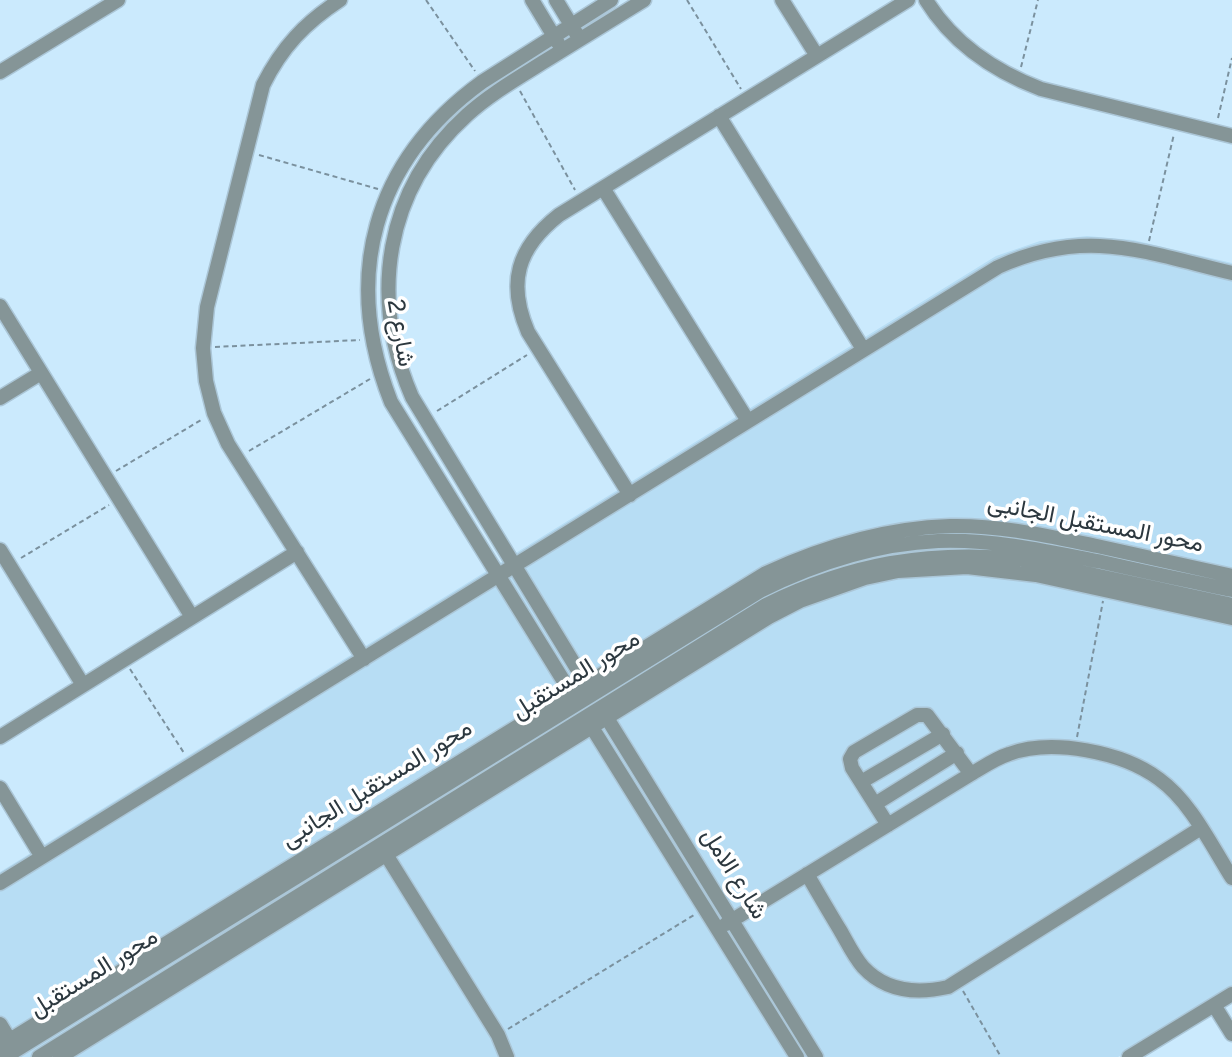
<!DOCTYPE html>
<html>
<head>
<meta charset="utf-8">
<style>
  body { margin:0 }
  canvas { display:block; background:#cbeafd }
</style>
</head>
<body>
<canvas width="1232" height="1057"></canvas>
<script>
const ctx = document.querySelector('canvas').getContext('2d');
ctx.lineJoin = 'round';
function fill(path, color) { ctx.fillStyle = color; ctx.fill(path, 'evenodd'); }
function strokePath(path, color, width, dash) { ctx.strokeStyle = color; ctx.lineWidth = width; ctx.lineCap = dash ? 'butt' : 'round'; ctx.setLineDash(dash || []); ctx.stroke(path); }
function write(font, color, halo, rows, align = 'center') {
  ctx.font = font + ' Overpass,Vazirmatn,sans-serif'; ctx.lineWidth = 7; ctx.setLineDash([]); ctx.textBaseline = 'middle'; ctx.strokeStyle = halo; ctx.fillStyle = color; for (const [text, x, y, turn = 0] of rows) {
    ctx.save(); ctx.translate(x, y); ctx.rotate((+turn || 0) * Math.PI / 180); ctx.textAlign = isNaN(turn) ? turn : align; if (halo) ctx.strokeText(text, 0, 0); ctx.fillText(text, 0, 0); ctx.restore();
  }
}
fill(new Path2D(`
  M 1087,236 L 1133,240 L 1232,263 L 1232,988 L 1118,1057 L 8,1057 L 0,1044 L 0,872 L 996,256 L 1040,241 Z`), '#b7ddf4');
const minor = new Path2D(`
  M 340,0 C 305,23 282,47 263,85 L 207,307 L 203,348 L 206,381 L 214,413 L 228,444 L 364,659
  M 532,0 L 558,43
  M 556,0 L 576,33
  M 782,0 L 817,56
  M 926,0 C 953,44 994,71 1041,89 L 1232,136
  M 0,72 L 118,0
  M 719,116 L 863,349
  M 603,188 L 748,421
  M 0,306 L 192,617
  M 0,398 L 41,373
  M 630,495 L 528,332 C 507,283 517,248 559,215 L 908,0
  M 0,550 L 83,685
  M 590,690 L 412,397 C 369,298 384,190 467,115 C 490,94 518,78 545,61 C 578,41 611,20 644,0
  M 576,701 L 391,402 C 342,277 372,162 482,82 L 611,0
  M 602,710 L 816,1057
  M 588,721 L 797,1057
  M 0,737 L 297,552
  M 861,782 L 943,734
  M 0,788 L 42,857
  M 875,804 L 957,753
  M 888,825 L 852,768 L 850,759 L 854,752 L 917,715 L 927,715 L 971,774
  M 382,848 L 498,1035 L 507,1057
  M 807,874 C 818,893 829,912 840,930 C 847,942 854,957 863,967 C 886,992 917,994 948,987 L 1201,828
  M 0,883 L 998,267 C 1086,227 1144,252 1232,273
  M 726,924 L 971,774 C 983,767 996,758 1009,754 C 1052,738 1123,752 1159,779 C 1191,802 1211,845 1232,878
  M 1214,1005 L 1232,1034
  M 0,1024 L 14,1047
  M 0,1046 L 766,573 C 825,546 885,528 950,526 C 1000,525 1048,536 1097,546 C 1142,556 1187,566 1232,576
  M 5,1057 L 760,591 C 816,563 875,544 938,541 C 994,539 1047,551 1102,562 C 1145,572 1189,581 1232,590
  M 39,1057 L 766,605 C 850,564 927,550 1021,559 L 1232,605
  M 60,1057 L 769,617 L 800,601 L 865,578 L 898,571 L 967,567 L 1036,575 L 1232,618
  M 1129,1057 L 1232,994`);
strokePath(minor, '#abc6d7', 17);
strokePath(new Path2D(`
  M 426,0 L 475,71
  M 687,0 L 741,89
  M 1021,67 L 1038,0
  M 520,91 L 575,190
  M 1218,118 L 1232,58
  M 259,155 L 378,189
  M 1149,241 L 1174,134
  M 215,347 L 360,340
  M 437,411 L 527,355
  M 249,451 L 370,379
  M 116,471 L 201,420
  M 21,558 L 109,505
  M 130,669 L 184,753
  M 1077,737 L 1103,601
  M 963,991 L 1001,1057
  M 508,1029 L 694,915`), '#7b919e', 2, [5, 3.5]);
strokePath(minor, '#859597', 14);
write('24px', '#2c383f', '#fff', [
  ["شارع 2",398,333,80],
  ["محور المستقبل الجانبى",1095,526,11],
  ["محور المستقبل",577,677,-32],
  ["محور المستقبل الجانبى",378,786,-32],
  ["شارع الامل",732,875,58],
  ["محور المستقبل",95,975,-32]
]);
</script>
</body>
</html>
